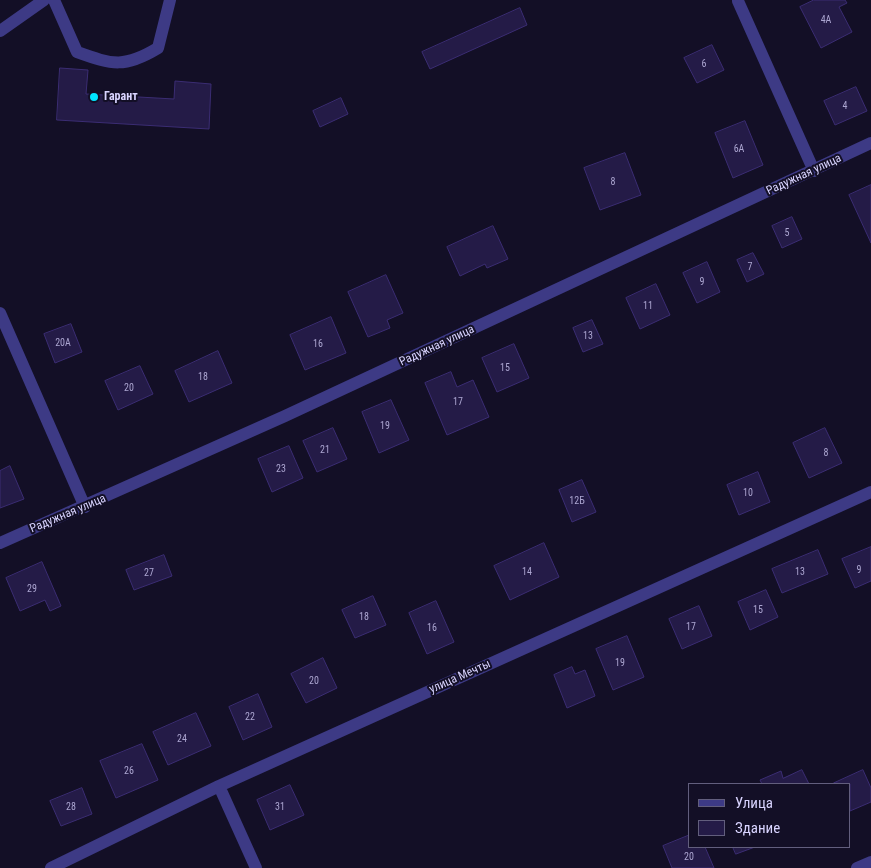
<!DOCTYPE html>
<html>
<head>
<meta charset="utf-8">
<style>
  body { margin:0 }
  #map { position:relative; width:871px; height:868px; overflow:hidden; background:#130f26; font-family:"Roboto Condensed",sans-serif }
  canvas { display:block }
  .legend { position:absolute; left:688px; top:783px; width:162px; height:65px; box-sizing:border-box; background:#130f26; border:1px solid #625e7d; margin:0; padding:6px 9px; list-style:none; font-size:15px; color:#d9d4ff }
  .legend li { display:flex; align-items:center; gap:10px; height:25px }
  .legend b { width:25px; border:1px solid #625e7d }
</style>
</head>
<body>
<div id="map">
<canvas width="871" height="868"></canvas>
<ul class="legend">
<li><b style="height:6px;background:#3d3a85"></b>Улица</li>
<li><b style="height:14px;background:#241b47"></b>Здание</li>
</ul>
</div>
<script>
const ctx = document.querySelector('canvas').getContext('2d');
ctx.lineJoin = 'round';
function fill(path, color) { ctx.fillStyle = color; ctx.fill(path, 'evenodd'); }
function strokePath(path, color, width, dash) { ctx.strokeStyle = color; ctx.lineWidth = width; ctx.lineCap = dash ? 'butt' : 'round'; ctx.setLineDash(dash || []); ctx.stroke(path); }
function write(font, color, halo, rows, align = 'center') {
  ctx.font = font + ' "Roboto Condensed",sans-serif'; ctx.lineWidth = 4; ctx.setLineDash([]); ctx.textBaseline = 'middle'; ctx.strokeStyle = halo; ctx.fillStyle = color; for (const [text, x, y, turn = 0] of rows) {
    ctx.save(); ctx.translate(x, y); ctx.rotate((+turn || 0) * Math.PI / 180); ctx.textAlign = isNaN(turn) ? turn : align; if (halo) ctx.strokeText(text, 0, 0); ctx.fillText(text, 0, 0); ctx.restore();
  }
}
const building = new Path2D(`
  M 814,0 L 845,0 L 847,3 L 839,7 L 852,32 L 821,48 L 800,7 Z
  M 520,8 L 527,25 L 430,69 L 422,52 Z
  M 712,45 L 724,70 L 697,83 L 684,58 Z
  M 60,68 L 88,70 L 86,94 L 174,99 L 175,81 L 211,84 L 209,129 L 57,120 Z
  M 856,87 L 867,111 L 835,125 L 824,101 Z
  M 341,98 L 348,114 L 320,127 L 313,111 Z
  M 745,121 L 763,165 L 733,178 L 715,133 Z
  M 625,153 L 641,195 L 600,210 L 584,168 Z
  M 871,185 L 871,243 L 849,195 Z
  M 792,217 L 802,239 L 782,248 L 772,226 Z
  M 493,226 L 508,259 L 487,268 L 485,264 L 460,276 L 447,247 Z
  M 753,253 L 764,274 L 747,282 L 737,260 Z
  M 707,262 L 720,292 L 697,303 L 683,273 Z
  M 386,275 L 403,313 L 387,320 L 390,328 L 368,337 L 348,292 Z
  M 656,284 L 670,315 L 640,329 L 626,298 Z
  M 331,317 L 346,353 L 305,370 L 290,335 Z
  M 592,320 L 603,344 L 583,352 L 573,328 Z
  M 71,324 L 82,352 L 55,363 L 44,334 Z
  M 514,344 L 529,378 L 497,392 L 482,358 Z
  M 218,351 L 232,383 L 189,402 L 175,371 Z
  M 140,366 L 153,394 L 118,410 L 105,381 Z
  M 451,372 L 457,387 L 473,380 L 489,417 L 447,435 L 425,383 Z
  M 391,400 L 409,440 L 379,453 L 362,412 Z
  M 333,428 L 347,459 L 317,472 L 303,441 Z
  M 825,428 L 842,463 L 809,478 L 793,443 Z
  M 289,446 L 303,478 L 272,492 L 258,459 Z
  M 10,466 L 24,499 L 0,508 L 0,471 Z
  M 758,472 L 770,502 L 739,515 L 727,485 Z
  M 582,480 L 596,512 L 572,522 L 559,490 Z
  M 544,543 L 559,577 L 510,600 L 494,566 Z
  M 871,547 L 871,581 L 855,588 L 842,559 Z
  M 818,550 L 828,574 L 782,593 L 772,569 Z
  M 164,555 L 172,576 L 134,590 L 126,570 Z
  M 42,562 L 61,606 L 50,611 L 45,600 L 20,611 L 6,578 Z
  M 766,590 L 778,617 L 750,630 L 738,602 Z
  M 373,596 L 386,625 L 355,638 L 342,610 Z
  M 436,601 L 454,642 L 427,654 L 409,613 Z
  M 699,606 L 712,636 L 682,649 L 669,619 Z
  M 627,636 L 644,677 L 613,690 L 596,649 Z
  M 323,658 L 337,688 L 306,703 L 291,674 Z
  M 572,667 L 575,674 L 585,670 L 595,696 L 567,708 L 554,675 Z
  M 258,694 L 272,727 L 243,740 L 229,707 Z
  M 196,713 L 211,746 L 168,765 L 153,732 Z
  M 142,744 L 158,780 L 116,798 L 100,761 Z
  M 802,770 L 809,784 L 762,784 L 760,780 L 781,771 L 783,778 Z
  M 863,770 L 871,788 L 871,802 L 850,811 L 850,784 L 834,783 Z
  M 290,785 L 304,815 L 270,830 L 257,800 Z
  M 82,788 L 92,814 L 61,826 L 50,801 Z
  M 690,835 L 690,847 L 705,847 L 714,868 L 672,868 L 663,846 Z
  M 733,847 L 755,847 L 736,854 Z`);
fill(building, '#241b47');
strokePath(building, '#3b2d73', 1);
strokePath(new Path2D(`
  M 54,0 L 77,52 C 113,65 125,68 158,48 L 170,0
  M 738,1 L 814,171
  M 0,31 L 44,0
  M 0,313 L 85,507
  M 0,543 L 285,416 L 871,143
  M 219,786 L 256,868
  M 51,868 L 219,786 L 871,492
  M 857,868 L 871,862`), '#3d3a85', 12);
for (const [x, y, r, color] of [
  [94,97,5,"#00e5ff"]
]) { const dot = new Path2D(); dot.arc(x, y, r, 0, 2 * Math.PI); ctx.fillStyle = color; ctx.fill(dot); strokePath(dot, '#130f26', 2); }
write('10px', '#aca6d1', null, [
  ["4А",826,20],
  ["6",704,64],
  ["4",845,106],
  ["6А",739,149],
  ["8",613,182],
  ["5",787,233],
  ["7",750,267],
  ["9",702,282],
  ["11",648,306],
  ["13",588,336],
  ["20А",63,343],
  ["16",318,344],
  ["15",505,368],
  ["18",203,377],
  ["20",129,388],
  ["17",458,402],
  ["19",385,426],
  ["21",325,450],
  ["8",826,453],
  ["23",281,469],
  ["10",748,493],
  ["12Б",577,501],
  ["9",859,570],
  ["14",527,572],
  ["13",800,572],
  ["27",149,573],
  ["29",32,589],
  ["15",758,610],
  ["18",364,617],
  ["17",691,627],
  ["16",432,628],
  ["19",620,663],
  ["20",314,681],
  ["22",250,717],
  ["24",182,739],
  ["26",129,771],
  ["28",71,807],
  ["31",280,807],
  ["20",689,857]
]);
write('bold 12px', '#d9d4ff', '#130f26', [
  ["Гарант",104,97]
], 'left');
write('12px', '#d9d4ff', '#130f26', [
  ["Радужная улица",804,175,-25],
  ["Радужная улица",437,346,-25],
  ["Радужная улица",68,514,-23],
  ["улица Мечты",460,677,-24]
]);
</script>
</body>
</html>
